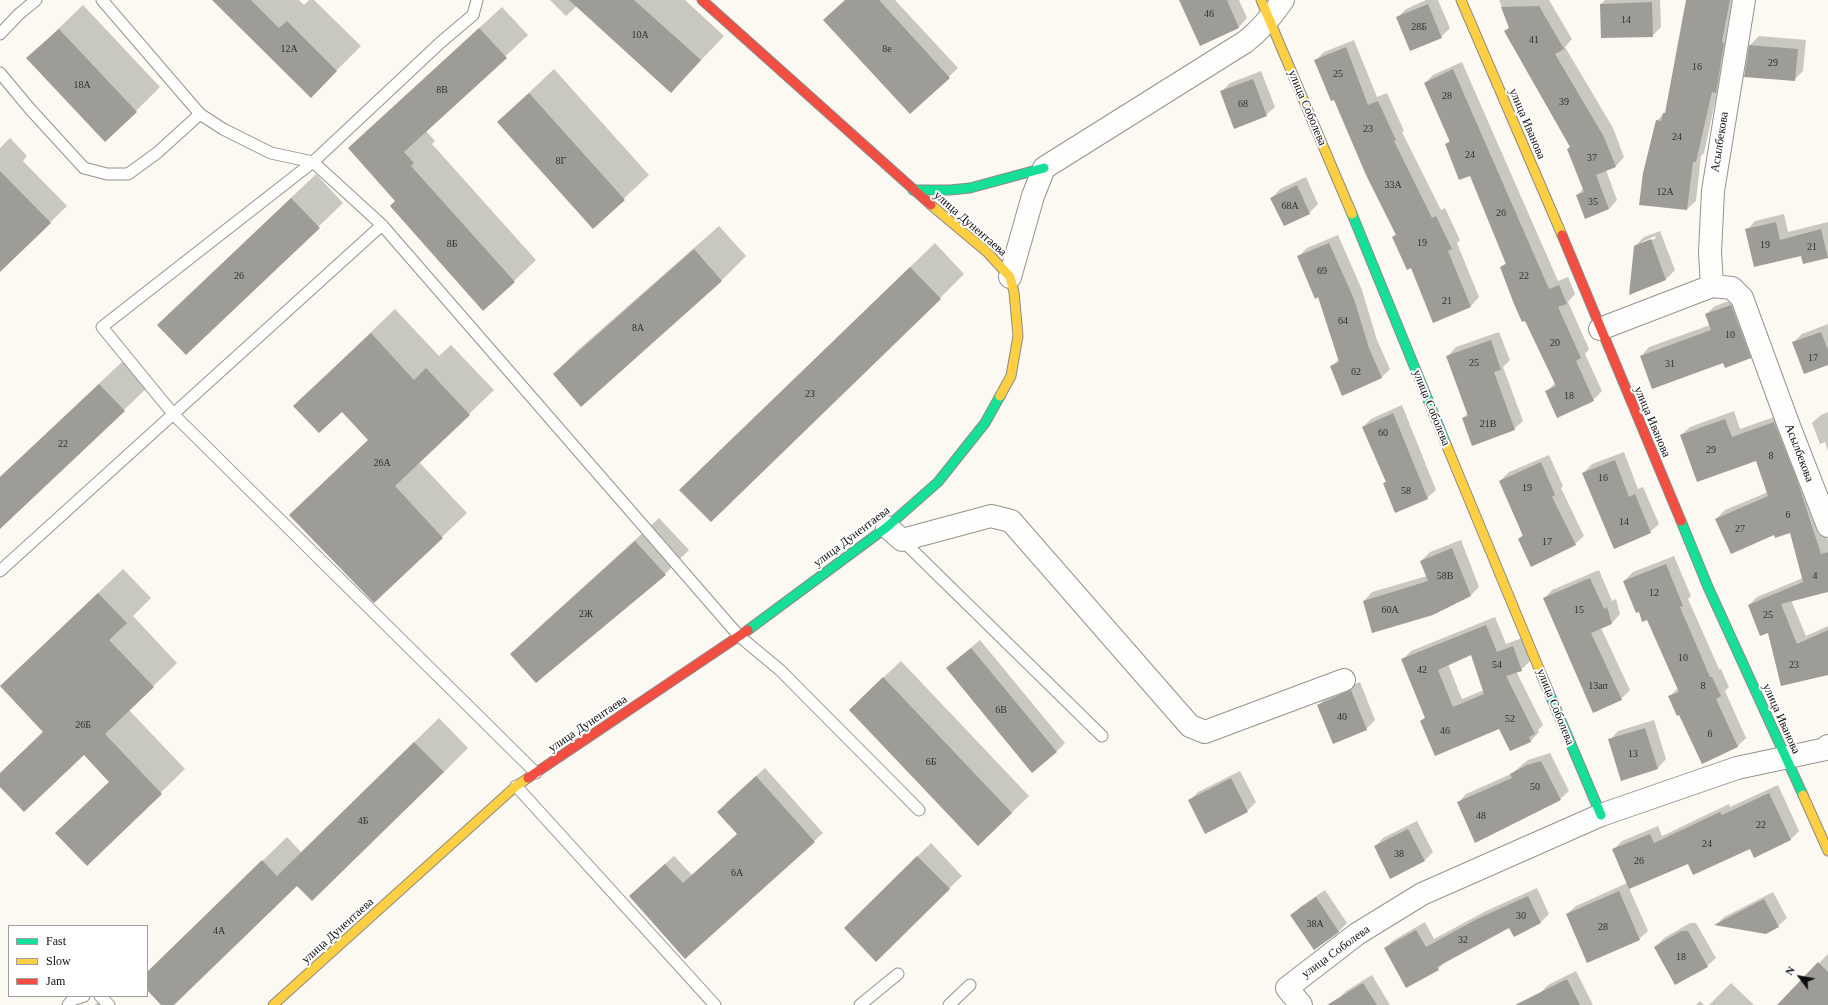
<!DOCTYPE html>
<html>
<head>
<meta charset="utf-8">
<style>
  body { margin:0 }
  #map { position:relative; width:1828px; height:1005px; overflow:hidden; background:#fbf9f1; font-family:Georgia,serif }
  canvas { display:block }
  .legend { position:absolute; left:8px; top:925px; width:140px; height:72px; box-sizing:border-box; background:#fff; border:1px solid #9e9e9e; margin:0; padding:5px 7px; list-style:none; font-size:12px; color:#0d0d0d }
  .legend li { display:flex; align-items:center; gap:8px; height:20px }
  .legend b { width:20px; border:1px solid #9e9e9e }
  .north { position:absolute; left:1780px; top:957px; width:40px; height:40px; -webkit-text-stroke:3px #fff; paint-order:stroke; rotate:302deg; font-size:11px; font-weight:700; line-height:16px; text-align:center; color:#0d0d0d }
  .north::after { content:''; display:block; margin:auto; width:14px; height:18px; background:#0d0d0d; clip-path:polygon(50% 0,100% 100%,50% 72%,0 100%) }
</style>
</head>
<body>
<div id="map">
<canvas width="1828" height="1005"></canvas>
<ul class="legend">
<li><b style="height:5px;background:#16e098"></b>Fast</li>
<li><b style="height:5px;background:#ffcf43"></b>Slow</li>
<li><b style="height:5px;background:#f24e42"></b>Jam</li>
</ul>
<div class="north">N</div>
</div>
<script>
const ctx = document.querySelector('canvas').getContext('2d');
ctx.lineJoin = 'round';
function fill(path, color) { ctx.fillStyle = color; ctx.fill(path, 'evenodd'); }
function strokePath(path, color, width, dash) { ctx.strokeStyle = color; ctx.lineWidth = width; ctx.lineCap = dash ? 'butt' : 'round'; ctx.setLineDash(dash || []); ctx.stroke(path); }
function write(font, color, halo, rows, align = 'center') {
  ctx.font = font + ' Georgia,serif'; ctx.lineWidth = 4; ctx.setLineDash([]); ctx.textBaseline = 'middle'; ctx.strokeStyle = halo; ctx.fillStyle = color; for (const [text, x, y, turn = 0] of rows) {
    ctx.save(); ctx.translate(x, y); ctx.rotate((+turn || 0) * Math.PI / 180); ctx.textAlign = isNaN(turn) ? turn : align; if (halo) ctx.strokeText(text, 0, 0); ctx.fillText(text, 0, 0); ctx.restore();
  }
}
fill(new Path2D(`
  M 223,0 L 299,0 L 304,5 L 309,0 L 314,0 L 361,46 L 335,72 Z
  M 550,0 L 685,0 L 724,36 L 671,92 L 577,6 L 566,16 Z
  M 845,0 L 895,0 L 958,68 L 910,113 Z
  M 1180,0 L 1239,0 L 1247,18 L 1239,27 L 1200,44 Z
  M 1426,0 L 1438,0 L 1450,28 L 1441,37 L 1397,18 L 1406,9 Z
  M 1499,0 L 1549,0 L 1572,39 L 1565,47 L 1613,128 L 1624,157 L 1616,166 L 1606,170 L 1617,200 L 1609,209 L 1585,217 L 1577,195 L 1584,188 L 1571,146 L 1506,31 L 1510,27 Z
  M 1605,0 L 1660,0 L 1661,27 L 1652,36 L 1601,4 Z
  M 1688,0 L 1737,0 L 1725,83 L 1718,89 L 1704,153 L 1701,156 L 1696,201 L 1687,209 L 1657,121 L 1667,110 Z
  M 83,5 L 160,87 L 136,111 L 28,58 Z
  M 502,7 L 528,35 L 426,131 L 435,141 L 432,144 L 536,260 L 514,281 L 397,200 L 349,148 Z
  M 1759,36 L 1806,40 L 1803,71 L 1794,80 L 1745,76 L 1750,45 Z
  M 1354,40 L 1377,97 L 1387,93 L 1404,131 L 1402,132 L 1441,210 L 1445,208 L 1460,240 L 1457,243 L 1479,297 L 1471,306 L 1433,321 L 1411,267 L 1393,237 L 1397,233 L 1316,60 L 1324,52 Z
  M 1462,62 L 1558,281 L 1568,277 L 1575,294 L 1568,302 L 1589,349 L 1585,354 L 1602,391 L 1593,400 L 1546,392 L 1555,383 L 1501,267 L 1507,262 L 1471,174 L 1446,144 L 1450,140 L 1425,83 L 1433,75 Z
  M 554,69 L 649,175 L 593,227 L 498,122 Z
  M 1261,71 L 1275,107 L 1266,115 L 1221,92 L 1230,83 Z
  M 10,138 L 27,156 L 23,161 L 67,206 L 0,271 L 0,148 Z
  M 316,174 L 343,203 L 186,354 L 183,301 Z
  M 1306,177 L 1318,204 L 1309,213 L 1272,198 L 1280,189 Z
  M 1784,214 L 1788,232 L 1828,222 L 1828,257 L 1802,255 L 1747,230 L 1755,221 Z
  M 719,226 L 746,256 L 722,280 L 581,405 L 554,374 L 578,350 Z
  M 1660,231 L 1675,270 L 1666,279 L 1630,293 L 1635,246 L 1644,237 ZM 1655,236 L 1656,238 L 1642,244 L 1642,242 Z
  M 1338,235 L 1362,290 L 1377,340 L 1390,369 L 1381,378 L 1331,367 L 1339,359 L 1319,296 L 1298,257 L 1307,248 Z
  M 935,243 L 964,274 L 940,298 L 705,465 Z
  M 1740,297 L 1759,349 L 1750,358 L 1723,362 L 1641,356 L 1649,347 L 1710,325 L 1706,314 L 1715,306 Z
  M 395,309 L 439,356 L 451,345 L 494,390 L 419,462 L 467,513 L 374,602 L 369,440 L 342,410 L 294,406 Z
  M 1828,324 L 1828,364 L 1793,343 L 1802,334 Z
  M 1499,332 L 1510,360 L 1503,367 L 1523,421 L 1514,429 L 1463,418 L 1468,413 L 1448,356 L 1456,347 Z
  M 124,360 L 149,386 L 0,528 L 0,477 Z
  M 1402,405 L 1436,490 L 1427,498 L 1384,484 L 1387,481 L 1363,427 L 1371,419 Z
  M 1734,411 L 1740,429 L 1783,414 L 1805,471 L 1828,541 L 1828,591 L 1791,600 L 1806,636 L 1828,626 L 1828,663 L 1769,632 L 1749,605 L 1757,597 L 1803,578 L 1791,532 L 1775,534 L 1716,519 L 1725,510 L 1768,492 L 1756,459 L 1681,435 L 1690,427 Z
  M 1828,412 L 1828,451 L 1825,442 L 1820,444 L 1812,423 L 1821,415 Z
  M 1624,452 L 1638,489 L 1643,487 L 1659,524 L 1650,532 L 1583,473 L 1592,464 Z
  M 1549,455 L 1563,486 L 1561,488 L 1584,536 L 1575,544 L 1519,539 L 1523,534 L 1500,481 L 1509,472 Z
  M 659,518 L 689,550 L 665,574 L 512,654 L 536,630 Z
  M 1461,540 L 1479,587 L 1471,595 L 1433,614 L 1364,601 L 1372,592 L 1427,576 L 1421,561 L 1430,552 Z
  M 1674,556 L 1691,596 L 1688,599 L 1719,669 L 1721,669 L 1729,687 L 1725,691 L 1746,738 L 1738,746 L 1703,763 L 1680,714 L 1669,697 L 1678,688 L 1648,618 L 1624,581 L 1633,572 Z
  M 123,569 L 151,598 L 133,616 L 177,663 L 129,710 L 185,769 L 87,864 L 56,833 L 110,781 L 84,754 L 0,786 L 0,774 L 44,731 L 26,662 Z
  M 1599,570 L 1612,601 L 1616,599 L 1620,614 L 1612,623 L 1601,628 L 1630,690 L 1621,699 L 1544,599 L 1552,590 Z
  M 1495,617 L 1506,644 L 1522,638 L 1530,661 L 1521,670 L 1516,671 L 1543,725 L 1538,730 L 1539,732 L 1531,741 L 1511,750 L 1499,728 L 1421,721 L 1426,717 L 1402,660 L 1411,651 ZM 1472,654 L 1484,690 L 1462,699 L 1448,664 Z
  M 980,640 L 1065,743 L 1056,752 L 947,668 Z
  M 901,661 L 1029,796 L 978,845 L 867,693 Z
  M 1360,682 L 1375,720 L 1366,729 L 1319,705 L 1327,696 Z
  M 439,718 L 468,748 L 444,772 L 297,884 L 173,1005 L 163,1005 L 147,989 L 147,973 L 287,837 L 301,852 Z
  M 1654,720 L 1666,759 L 1658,768 L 1622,780 L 1610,740 L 1618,731 Z
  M 1550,753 L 1569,791 L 1560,799 L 1458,803 L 1466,794 L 1511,774 L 1528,760 Z
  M 765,768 L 823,833 L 685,958 L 638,888 L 674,856 L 692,875 L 738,834 L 726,803 Z
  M 1240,771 L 1256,802 L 1247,811 L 1189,801 L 1198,792 Z
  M 1778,785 L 1799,831 L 1790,840 L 1750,847 L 1689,863 L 1629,888 L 1648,931 L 1639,939 L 1567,914 L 1576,906 L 1627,883 L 1613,850 L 1622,841 L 1658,826 L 1662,836 L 1729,804 L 1730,807 Z
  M 1417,821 L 1433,852 L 1424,861 L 1375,847 L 1383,838 Z
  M 931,843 L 962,876 L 876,960 L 845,928 Z
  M 1537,888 L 1549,914 L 1541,922 L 1510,926 L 1446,961 L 1438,969 L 1385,948 L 1394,940 L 1425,922 L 1434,939 L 1486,911 Z
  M 1325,890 L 1347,923 L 1339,931 L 1315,948 L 1292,915 L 1300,907 Z
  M 1773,892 L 1787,918 L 1778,926 L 1716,925 L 1724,917 Z
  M 1690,923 L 1696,923 L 1716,958 L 1707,966 L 1655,947 L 1664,938 Z
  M 1828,954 L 1828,1005 L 1778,1005 Z
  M 1576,971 L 1593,1005 L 1545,1005 L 1539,994 L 1548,985 Z
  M 1372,975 L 1390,1005 L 1340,1005 L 1337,1000 L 1346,991 Z
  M 1731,983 L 1754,1005 L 1709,1005 Z
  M 100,1000 L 105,1005 L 95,1005 Z
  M 1700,1001 L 1704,1005 L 1696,1005 Z`), '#0003');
fill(new Path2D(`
  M 212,0 L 251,0 L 279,28 L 287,21 L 337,71 L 311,98 Z
  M 569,0 L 634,0 L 701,60 L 671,93 Z
  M 845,0 L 879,0 L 950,78 L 910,114 L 823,20 Z
  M 1179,0 L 1227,0 L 1239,28 L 1200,46 Z
  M 1686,0 L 1730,0 L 1722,42 L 1724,43 L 1716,93 L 1712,92 L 1696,162 L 1693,162 L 1687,210 L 1639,205 L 1643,173 L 1656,120 L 1661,121 L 1663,113 L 1665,113 Z
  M 1652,2 L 1653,37 L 1601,38 L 1600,4 Z
  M 1428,4 L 1442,38 L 1410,51 L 1396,17 Z
  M 1539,6 L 1564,49 L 1555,54 L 1604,137 L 1616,167 L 1596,175 L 1609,209 L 1585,219 L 1576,195 L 1584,192 L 1567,149 L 1570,147 L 1504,31 L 1509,28 L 1501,7 Z
  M 479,28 L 507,58 L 404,152 L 414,163 L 411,166 L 515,282 L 483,311 L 390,206 L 395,201 L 348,148 Z
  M 59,29 L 137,112 L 105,142 L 26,58 Z
  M 1749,45 L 1798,49 L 1795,81 L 1744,77 Z
  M 1346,47 L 1368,105 L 1378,101 L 1396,140 L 1394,141 L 1432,218 L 1436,216 L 1452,249 L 1448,251 L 1471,307 L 1433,323 L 1411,268 L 1407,270 L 1392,237 L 1396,235 L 1366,175 L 1334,100 L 1331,101 L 1314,60 Z
  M 1453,69 L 1549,289 L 1559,285 L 1567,304 L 1558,307 L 1581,358 L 1576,361 L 1594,401 L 1557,418 L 1545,391 L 1556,386 L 1525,321 L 1522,322 L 1514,304 L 1500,267 L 1506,264 L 1470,176 L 1459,180 L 1445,144 L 1450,142 L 1424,83 Z
  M 1253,79 L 1267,116 L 1234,129 L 1220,91 Z
  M 529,93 L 625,200 L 593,229 L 497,122 Z
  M 0,171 L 51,223 L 0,272 Z
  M 1297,185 L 1310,214 L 1284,226 L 1270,198 Z
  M 291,198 L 320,228 L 186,355 L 157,325 Z
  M 1776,222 L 1780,240 L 1821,229 L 1828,258 L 1803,264 L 1801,256 L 1754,267 L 1745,229 Z
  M 1651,239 L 1666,280 L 1629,295 L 1634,246 Z
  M 1329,243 L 1354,299 L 1369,348 L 1382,378 L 1342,396 L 1330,366 L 1339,362 L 1318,297 L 1315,299 L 1297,256 Z
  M 694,249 L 722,281 L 581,407 L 553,374 Z
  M 910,267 L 941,299 L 711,522 L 679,490 Z
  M 1731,305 L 1751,358 L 1725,368 L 1723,363 L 1652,389 L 1640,356 L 1711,330 L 1705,314 Z
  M 1821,332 L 1828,350 L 1828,365 L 1804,374 L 1792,342 Z
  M 371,333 L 414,380 L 426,368 L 470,415 L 395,486 L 443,538 L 374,603 L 289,515 L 368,440 L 342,412 L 319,433 L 293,406 Z
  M 1491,340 L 1501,370 L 1494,372 L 1515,430 L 1472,446 L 1462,418 L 1468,416 L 1446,356 Z
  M 99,384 L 125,411 L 0,529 L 0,477 Z
  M 1393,413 L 1428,499 L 1395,513 L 1383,483 L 1386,482 L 1362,427 Z
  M 1725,419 L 1732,437 L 1774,422 L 1797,480 L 1821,554 L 1828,552 L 1828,592 L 1781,604 L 1797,644 L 1828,630 L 1828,675 L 1781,686 L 1768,633 L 1760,636 L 1748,605 L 1803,582 L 1790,533 L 1775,538 L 1774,535 L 1731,554 L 1715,519 L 1768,496 L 1756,461 L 1697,482 L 1680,435 Z
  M 1615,460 L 1629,497 L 1635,494 L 1651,533 L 1614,549 L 1582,473 Z
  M 1541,462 L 1555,495 L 1552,497 L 1576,545 L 1531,567 L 1518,539 L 1523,536 L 1499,481 Z
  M 635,541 L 666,575 L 536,683 L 510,654 Z
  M 1452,548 L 1471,596 L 1433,615 L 1372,633 L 1363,601 L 1428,581 L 1420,561 Z
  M 1666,564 L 1683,606 L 1680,607 L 1710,677 L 1712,677 L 1721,696 L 1716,699 L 1738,747 L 1702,764 L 1679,715 L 1677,716 L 1668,696 L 1679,692 L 1647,620 L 1642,622 L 1639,612 L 1636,613 L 1623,581 Z
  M 1590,578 L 1604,609 L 1607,607 L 1612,624 L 1591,633 L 1622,700 L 1593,713 L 1543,598 Z
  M 98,593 L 127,623 L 109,640 L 154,687 L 105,734 L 162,794 L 87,866 L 55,833 L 109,782 L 84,755 L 24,812 L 0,787 L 0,773 L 43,732 L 0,686 Z
  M 1486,625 L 1497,652 L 1513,646 L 1522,671 L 1506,676 L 1535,734 L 1529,737 L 1531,742 L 1510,751 L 1499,729 L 1435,756 L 1420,721 L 1425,718 L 1401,659 ZM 1471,655 L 1484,694 L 1453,707 L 1438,670 Z
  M 971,648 L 1057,752 L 1032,773 L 946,668 Z
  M 883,677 L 1012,813 L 978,846 L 849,710 Z
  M 1351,690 L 1367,730 L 1333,744 L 1317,705 Z
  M 1645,728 L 1658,769 L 1621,781 L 1608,739 Z
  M 414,742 L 444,772 L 312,901 L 297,886 L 174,1005 L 161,1005 L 147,990 L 147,972 L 262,860 L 277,876 Z
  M 1541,761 L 1561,800 L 1475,843 L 1457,802 L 1512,778 L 1510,774 L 1527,765 Z
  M 756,776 L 815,842 L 685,959 L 629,896 L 665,864 L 683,883 L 737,834 L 717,812 Z
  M 1231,778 L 1248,812 L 1205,834 L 1188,800 Z
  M 1769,793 L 1791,840 L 1754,858 L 1750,849 L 1693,875 L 1688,864 L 1629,889 L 1612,849 L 1650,834 L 1654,843 L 1720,812 L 1722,815 Z
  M 1408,829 L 1425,861 L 1390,879 L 1374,846 Z
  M 917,856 L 950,889 L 876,962 L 844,928 Z
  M 1619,891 L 1640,940 L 1587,963 L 1566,914 Z
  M 1528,896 L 1541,923 L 1514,937 L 1509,928 L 1437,967 L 1439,970 L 1406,988 L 1384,948 L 1416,930 L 1426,947 L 1477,919 Z
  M 1316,897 L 1339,932 L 1314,950 L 1290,915 Z
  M 1764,899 L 1779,927 L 1766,934 L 1714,925 Z
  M 1681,931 L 1688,931 L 1708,967 L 1675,985 L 1654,947 Z
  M 1818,962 L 1828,972 L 1828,1005 L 1777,1005 Z
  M 1567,979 L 1580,1005 L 1515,1005 Z
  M 1363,983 L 1377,1005 L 1327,1005 Z`), '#9e9c97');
const lane = new Path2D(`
  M 102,0 L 200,114 L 223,129 L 271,153 L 313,162 L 382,225 L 739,636 L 780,670 L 919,810
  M 477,0 L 473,15 L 441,42 L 313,162 L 102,327 L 174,415 L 536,773
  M 0,34 L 19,14 L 36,0
  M 0,73 L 30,109 L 84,168 L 107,174 L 128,174 L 157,153 L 200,114
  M 902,540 L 1102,736
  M 0,571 L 382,225
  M 516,786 L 715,1005
  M 100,996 L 109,1005
  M 68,1005 L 72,1000 L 84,996
  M 860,1005 L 898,974
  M 949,1005 L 970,985`);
const street = new Path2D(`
  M 1010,277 L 1033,196 L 1044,168 L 1245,42 C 1261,30 1272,16 1283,0
  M 1712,286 L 1732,288 L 1742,298 L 1789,426 L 1828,526
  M 1600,329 L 1712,286 L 1710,252 L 1713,191 L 1744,0
  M 887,527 L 902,540 L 991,516 L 1011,521 L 1190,726 L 1205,732 L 1344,680
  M 1301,1005 L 1287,988 L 1357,934 L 1422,894 L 1601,815 L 1737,768 L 1826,749 L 1828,746`);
const fast = new Path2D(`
  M 913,190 L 950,190 L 970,188 L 1044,168
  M 1352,214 L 1446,444
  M 1681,521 L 1708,587 L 1803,795
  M 748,630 L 887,527 L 938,482 L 985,423 L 1000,396
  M 1542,676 L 1601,815`);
const slow = new Path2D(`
  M 1261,0 L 1352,214
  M 1461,0 L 1562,235
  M 931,205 L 987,252 L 1010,277 L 1014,292 L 1018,336 L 1011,376 L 1000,396
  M 1446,444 L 1542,676
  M 1803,795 L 1828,851
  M 273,1005 L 516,786 L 528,778`);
const jam = new Path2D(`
  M 702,0 L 931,205
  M 1562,235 L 1681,521
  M 528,778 L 748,630`);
strokePath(lane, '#949390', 13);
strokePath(street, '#949390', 24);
strokePath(fast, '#8b8a86', 11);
strokePath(slow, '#8b8a86', 11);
strokePath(jam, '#8b8a86', 11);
strokePath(lane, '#fefefd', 11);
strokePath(street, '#fefefd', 22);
strokePath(fast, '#16e098', 9);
strokePath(slow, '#ffcf43', 9);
strokePath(jam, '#f24e42', 9);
write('10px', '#313130', null, [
  ["46",1209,14],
  ["14",1626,20],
  ["28Б",1419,27],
  ["10А",640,35],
  ["41",1534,40],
  ["12А",289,49],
  ["8е",887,49],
  ["29",1773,63],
  ["16",1697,67],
  ["25",1338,74],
  ["18А",82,85],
  ["8В",442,90],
  ["28",1447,96],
  ["39",1564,102],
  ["68",1243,104],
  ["23",1368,129],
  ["24",1677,137],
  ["24",1470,155],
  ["37",1592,158],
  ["8Г",561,161],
  ["33А",1393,185],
  ["12А",1665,192],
  ["35",1593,202],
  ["68А",1290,206],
  ["26",1501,213],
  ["19",1422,243],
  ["8Б",452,244],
  ["19",1765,245],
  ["21",1812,247],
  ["69",1322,271],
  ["26",239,276],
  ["22",1524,276],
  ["21",1447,301],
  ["64",1343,321],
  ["8А",638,328],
  ["10",1730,335],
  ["20",1555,343],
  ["17",1813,358],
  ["25",1474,363],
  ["31",1670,364],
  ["62",1356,372],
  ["2З",810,394],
  ["18",1569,396],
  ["21В",1488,424],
  ["60",1383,433],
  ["22",63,444],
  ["29",1711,450],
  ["8",1771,456],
  ["26А",382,463],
  ["16",1603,478],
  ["19",1527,488],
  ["58",1406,491],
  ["6",1788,515],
  ["14",1624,522],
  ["27",1740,529],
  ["17",1547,542],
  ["58В",1445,576],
  ["4",1815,576],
  ["12",1654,593],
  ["60А",1390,610],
  ["15",1579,610],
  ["2Ж",586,614],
  ["25",1768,615],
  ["10",1683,658],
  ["54",1497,665],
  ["23",1794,665],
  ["42",1422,670],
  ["13ап",1598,686],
  ["8",1703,686],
  ["6В",1001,710],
  ["40",1342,717],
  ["52",1510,719],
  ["26Б",83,725],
  ["46",1445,731],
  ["6",1710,734],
  ["13",1633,754],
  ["6Б",931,762],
  ["50",1535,787],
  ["48",1481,816],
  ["4Б",363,821],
  ["22",1761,825],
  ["24",1707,844],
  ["38",1399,854],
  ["26",1639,861],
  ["6А",737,873],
  ["30",1521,916],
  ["38А",1315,924],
  ["28",1603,927],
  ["4А",219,931],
  ["32",1463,940],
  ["18",1681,957]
]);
write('12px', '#0d0d0d', '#fff', [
  ["улица Соболева",1307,108,67],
  ["улица Иванова",1527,124,67],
  ["Асылбекова",1720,142,-81],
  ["улица Дунентаева",970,224,41],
  ["улица Соболева",1431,408,68],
  ["улица Иванова",1652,422,67],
  ["Асылбекова",1799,453,69],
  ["улица Дунентаева",852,537,-37],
  ["улица Соболева",1555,707,68],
  ["улица Иванова",1781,719,66],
  ["улица Дунентаева",588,724,-34],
  ["улица Дунентаева",338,931,-42],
  ["улица Соболева",1336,952,-36]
]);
</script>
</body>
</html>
